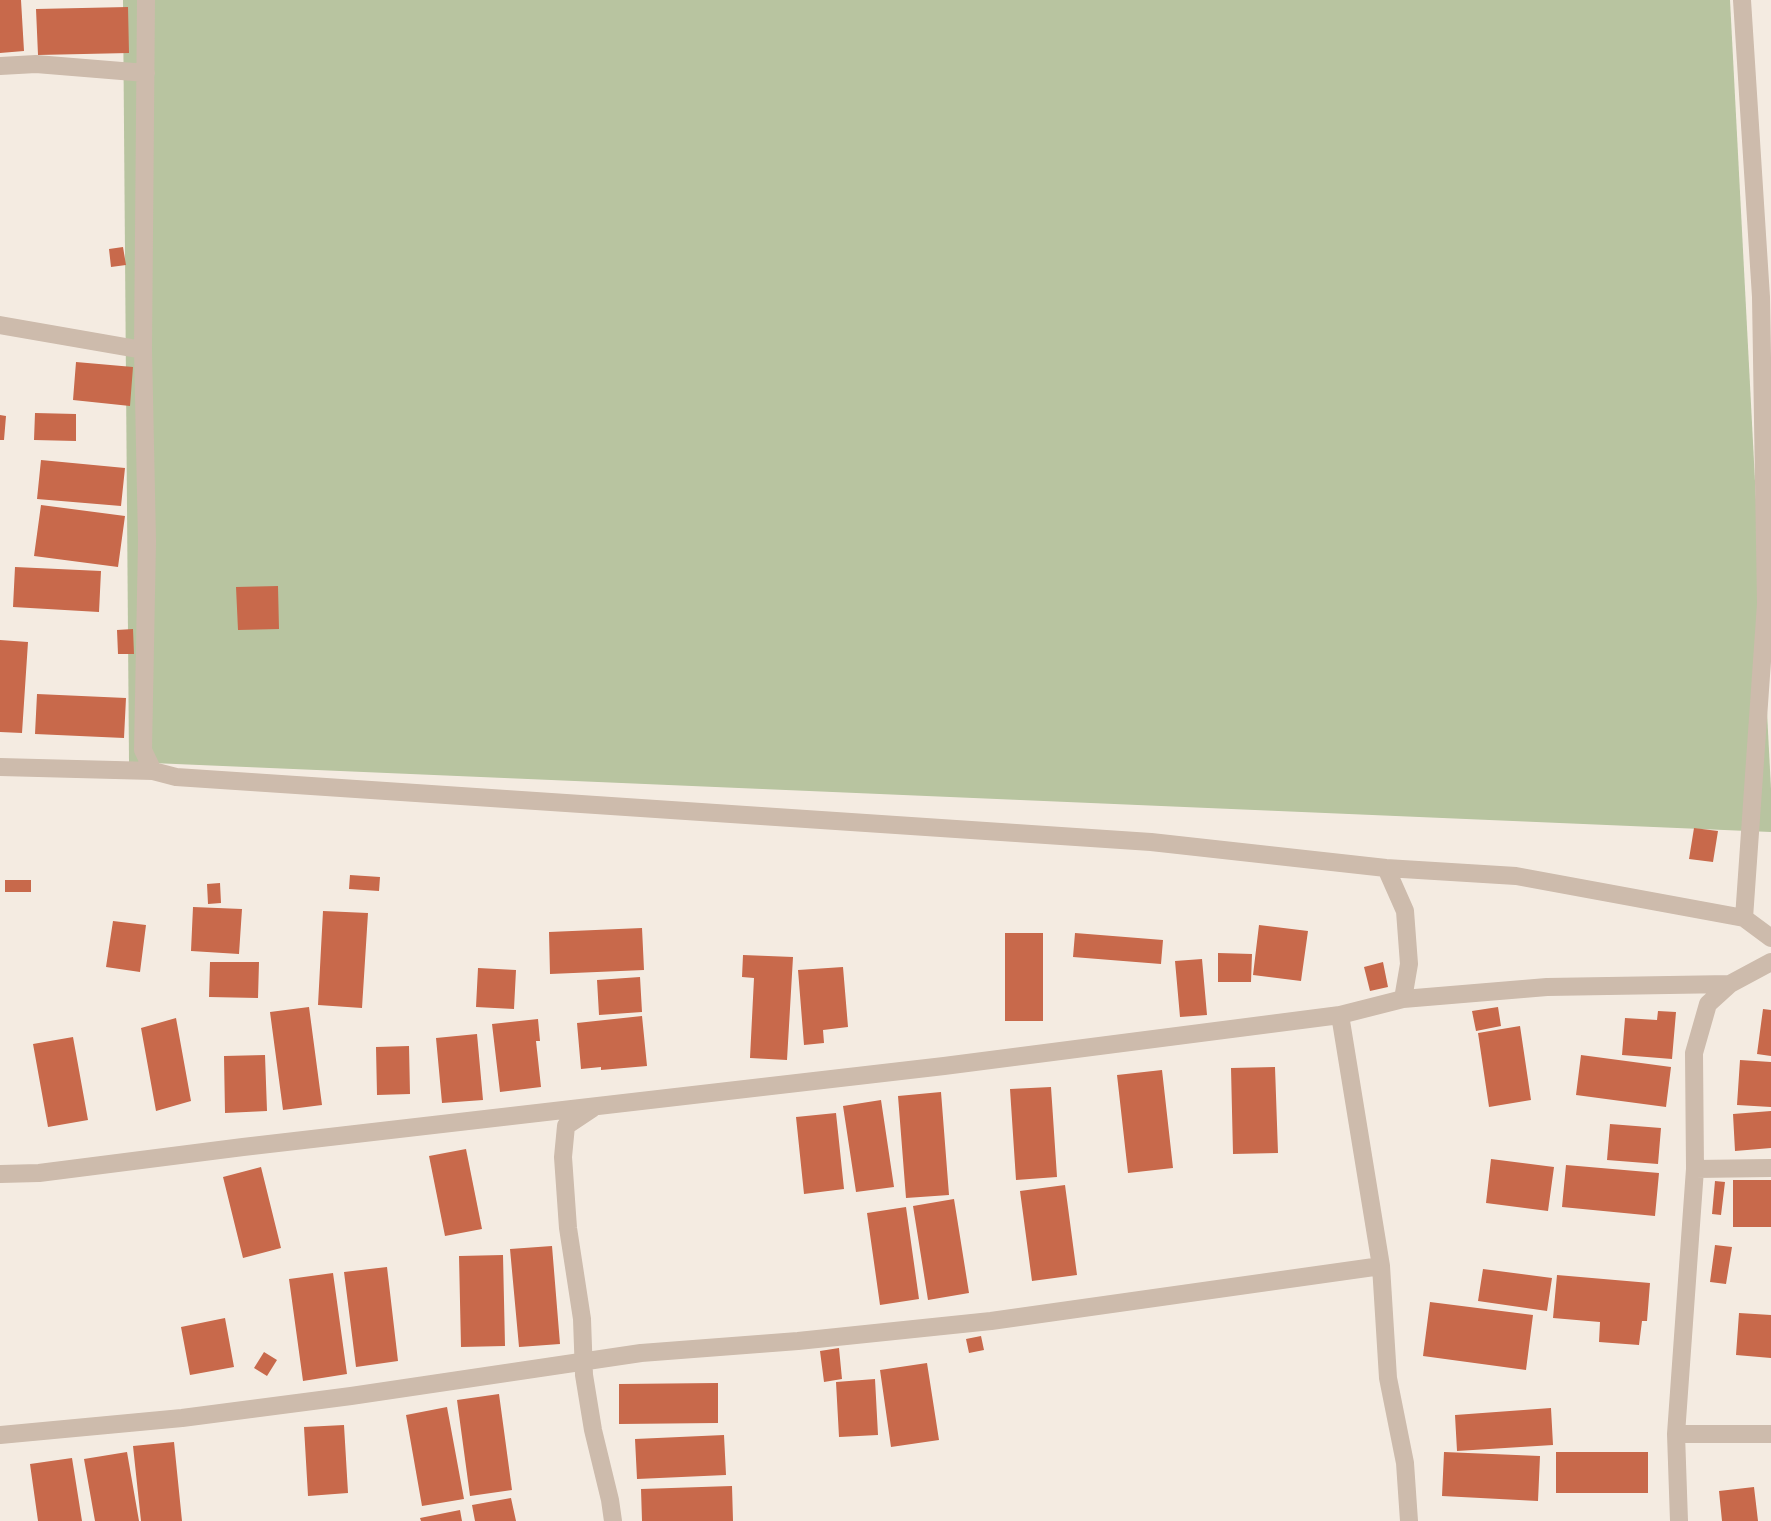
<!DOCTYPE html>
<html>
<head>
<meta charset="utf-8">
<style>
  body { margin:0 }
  canvas { display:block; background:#f4ebe1 }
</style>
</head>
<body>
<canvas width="1771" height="1521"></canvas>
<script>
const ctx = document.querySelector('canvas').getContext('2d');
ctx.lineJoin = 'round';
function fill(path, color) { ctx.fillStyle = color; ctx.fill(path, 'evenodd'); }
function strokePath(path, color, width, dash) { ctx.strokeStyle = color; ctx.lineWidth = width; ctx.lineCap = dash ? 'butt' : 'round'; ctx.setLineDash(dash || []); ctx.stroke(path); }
fill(new Path2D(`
  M 123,0 L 1730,0 L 1771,789 L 1771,832 L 129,762 Z`), '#b8c4a0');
fill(new Path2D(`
  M 0,0 L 21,0 L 24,51 L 0,53 Z
  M 128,7 L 129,53 L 38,55 L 36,9 Z
  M 123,247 L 126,265 L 111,267 L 109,249 Z
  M 76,362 L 133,367 L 130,406 L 73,400 Z
  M 35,413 L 76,414 L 76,441 L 34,440 Z
  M 0,415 L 6,416 L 4,440 L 0,440 Z
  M 41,460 L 125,468 L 121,506 L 37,499 Z
  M 41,505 L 125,516 L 118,567 L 34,556 Z
  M 15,567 L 101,571 L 99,612 L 13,607 Z
  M 278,586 L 279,629 L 238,630 L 236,587 Z
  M 133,629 L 134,654 L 118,654 L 117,630 Z
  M 0,640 L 28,642 L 22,733 L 0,732 Z
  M 37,694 L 126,698 L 124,738 L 35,734 Z
  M 1694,828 L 1718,831 L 1713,862 L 1689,859 Z
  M 350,875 L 380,877 L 379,891 L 349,889 Z
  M 5,880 L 31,880 L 31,892 L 5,892 Z
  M 220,883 L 221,903 L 208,904 L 207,884 Z
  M 193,907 L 242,909 L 239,954 L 191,951 Z
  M 323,911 L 368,913 L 362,1008 L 318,1005 Z
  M 113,921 L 146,925 L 140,972 L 106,967 Z
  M 1259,925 L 1308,931 L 1301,981 L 1253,975 Z
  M 642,928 L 644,970 L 550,974 L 549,932 Z
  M 1005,933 L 1043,933 L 1043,1021 L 1005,1021 Z
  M 1075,933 L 1163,940 L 1161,964 L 1073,957 Z
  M 1218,953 L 1252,954 L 1251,982 L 1218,982 Z
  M 743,955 L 793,957 L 787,1060 L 750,1058 L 754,978 L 742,977 Z
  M 1202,959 L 1207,1015 L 1180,1017 L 1175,961 Z
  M 210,962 L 259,962 L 258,998 L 209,997 Z
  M 1383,962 L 1388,987 L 1370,991 L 1364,967 Z
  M 843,967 L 848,1027 L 823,1030 L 824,1043 L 804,1045 L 798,970 Z
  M 478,968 L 516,970 L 514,1009 L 476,1007 Z
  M 640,977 L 642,1012 L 599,1015 L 597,980 Z
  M 309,1007 L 322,1105 L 283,1110 L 270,1012 Z
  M 1498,1007 L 1501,1026 L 1476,1031 L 1472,1011 Z
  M 1763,1009 L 1771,1010 L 1771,1056 L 1757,1054 Z
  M 1658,1011 L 1676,1012 L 1672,1059 L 1622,1055 L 1625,1018 L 1657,1020 Z
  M 642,1016 L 647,1066 L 601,1070 L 601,1067 L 581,1069 L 577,1023 Z
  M 176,1018 L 191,1101 L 156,1111 L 141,1028 Z
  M 538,1019 L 540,1041 L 536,1041 L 541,1087 L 500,1092 L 492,1024 Z
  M 1520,1026 L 1531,1100 L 1489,1107 L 1478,1033 Z
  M 477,1034 L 483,1100 L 442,1103 L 436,1038 Z
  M 73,1037 L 88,1120 L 48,1127 L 33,1044 Z
  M 409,1046 L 410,1094 L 377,1095 L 376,1047 Z
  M 265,1055 L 267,1111 L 225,1113 L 224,1056 Z
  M 1581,1055 L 1671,1067 L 1666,1107 L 1576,1095 Z
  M 1740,1060 L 1771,1062 L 1771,1107 L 1737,1105 Z
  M 1275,1067 L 1278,1153 L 1233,1154 L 1231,1068 Z
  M 1162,1070 L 1173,1168 L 1128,1173 L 1117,1075 Z
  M 1051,1087 L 1057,1177 L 1016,1180 L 1010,1089 Z
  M 941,1092 L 949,1195 L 906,1198 L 898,1096 Z
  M 881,1100 L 894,1187 L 856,1192 L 843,1106 Z
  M 1771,1111 L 1771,1148 L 1735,1151 L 1733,1114 Z
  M 836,1113 L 844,1189 L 804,1194 L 796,1117 Z
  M 1610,1124 L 1661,1128 L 1658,1164 L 1607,1160 Z
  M 466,1149 L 482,1229 L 445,1236 L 429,1156 Z
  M 1491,1159 L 1554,1167 L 1548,1211 L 1486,1203 Z
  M 1566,1165 L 1659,1173 L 1655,1216 L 1562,1207 Z
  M 261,1167 L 281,1248 L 243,1258 L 223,1177 Z
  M 1733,1180 L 1771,1180 L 1771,1227 L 1733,1227 Z
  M 1715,1181 L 1725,1182 L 1721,1215 L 1712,1214 Z
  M 1065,1185 L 1077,1275 L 1032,1281 L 1020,1191 Z
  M 954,1199 L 969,1293 L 928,1300 L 913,1206 Z
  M 906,1207 L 919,1299 L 880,1305 L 867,1213 Z
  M 1715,1245 L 1732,1247 L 1726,1284 L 1710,1282 Z
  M 552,1246 L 560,1344 L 519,1347 L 510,1249 Z
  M 503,1255 L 505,1346 L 461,1347 L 459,1256 Z
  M 387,1267 L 398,1361 L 356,1367 L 344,1272 Z
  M 1483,1269 L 1552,1278 L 1547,1311 L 1478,1301 Z
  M 333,1273 L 347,1374 L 303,1381 L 289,1279 Z
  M 1557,1275 L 1650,1283 L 1647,1321 L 1642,1321 L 1639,1345 L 1599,1342 L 1600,1322 L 1553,1318 Z
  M 1430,1302 L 1533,1315 L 1526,1370 L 1423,1356 Z
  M 1739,1313 L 1771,1315 L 1771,1358 L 1736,1355 Z
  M 225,1318 L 234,1367 L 190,1375 L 181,1327 Z
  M 981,1336 L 984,1350 L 969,1353 L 966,1339 Z
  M 839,1348 L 842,1379 L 824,1382 L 820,1351 Z
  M 264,1352 L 277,1360 L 267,1376 L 254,1368 Z
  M 927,1363 L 939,1440 L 891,1447 L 880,1370 Z
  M 875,1379 L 878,1435 L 839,1437 L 836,1382 Z
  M 718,1383 L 718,1423 L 619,1424 L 619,1384 Z
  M 499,1394 L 512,1490 L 470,1496 L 457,1400 Z
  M 447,1407 L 464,1499 L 422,1506 L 406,1415 Z
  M 1551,1408 L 1553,1445 L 1457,1451 L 1455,1415 Z
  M 344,1425 L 348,1493 L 308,1496 L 304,1427 Z
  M 724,1435 L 726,1475 L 637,1479 L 635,1439 Z
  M 174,1442 L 182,1521 L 141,1521 L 133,1446 Z
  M 127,1452 L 139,1521 L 95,1521 L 84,1459 Z
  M 1444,1452 L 1540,1456 L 1538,1501 L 1442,1496 Z
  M 1556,1452 L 1648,1452 L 1648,1493 L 1556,1493 Z
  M 72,1458 L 82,1521 L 38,1521 L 30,1464 Z
  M 732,1486 L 733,1521 L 642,1521 L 641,1489 Z
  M 1754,1487 L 1758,1521 L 1722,1521 L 1719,1491 Z
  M 511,1498 L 516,1521 L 475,1521 L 472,1505 Z
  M 460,1510 L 462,1521 L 421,1521 L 420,1518 Z`), '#c8694b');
strokePath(new Path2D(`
  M 146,0 L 143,350 L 147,541 L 143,750 L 153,771 L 176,777 L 1151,842 L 1386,868 L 1516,876 L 1744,918 L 1771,938
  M 1742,0 L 1761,297 L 1766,604 L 1744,918
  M 0,66 L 36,64 L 146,73
  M 0,325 L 143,350
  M 0,767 L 153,771
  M 1386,868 L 1405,911 L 1409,964 L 1403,999
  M 1340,1015 L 1381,1266 L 1388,1378 L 1405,1463 L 1409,1521
  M 593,1108 L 566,1126 L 563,1157 L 568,1228 L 582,1319 L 584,1375 L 593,1430 L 610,1500 L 613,1521
  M 1695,1169 L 1771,1168
  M 0,1174 L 39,1173 L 243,1147 L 944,1066 L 1340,1015 L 1403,999 L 1547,987 L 1730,984
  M 1676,1434 L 1771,1434
  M 0,1435 L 182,1418 L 351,1396 L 641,1353 L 798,1341 L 991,1321 L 1381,1266
  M 1679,1521 L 1676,1434 L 1695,1169 L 1694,1053 L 1708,1004 L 1730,984 L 1771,962`), '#cdbbac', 18);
</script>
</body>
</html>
